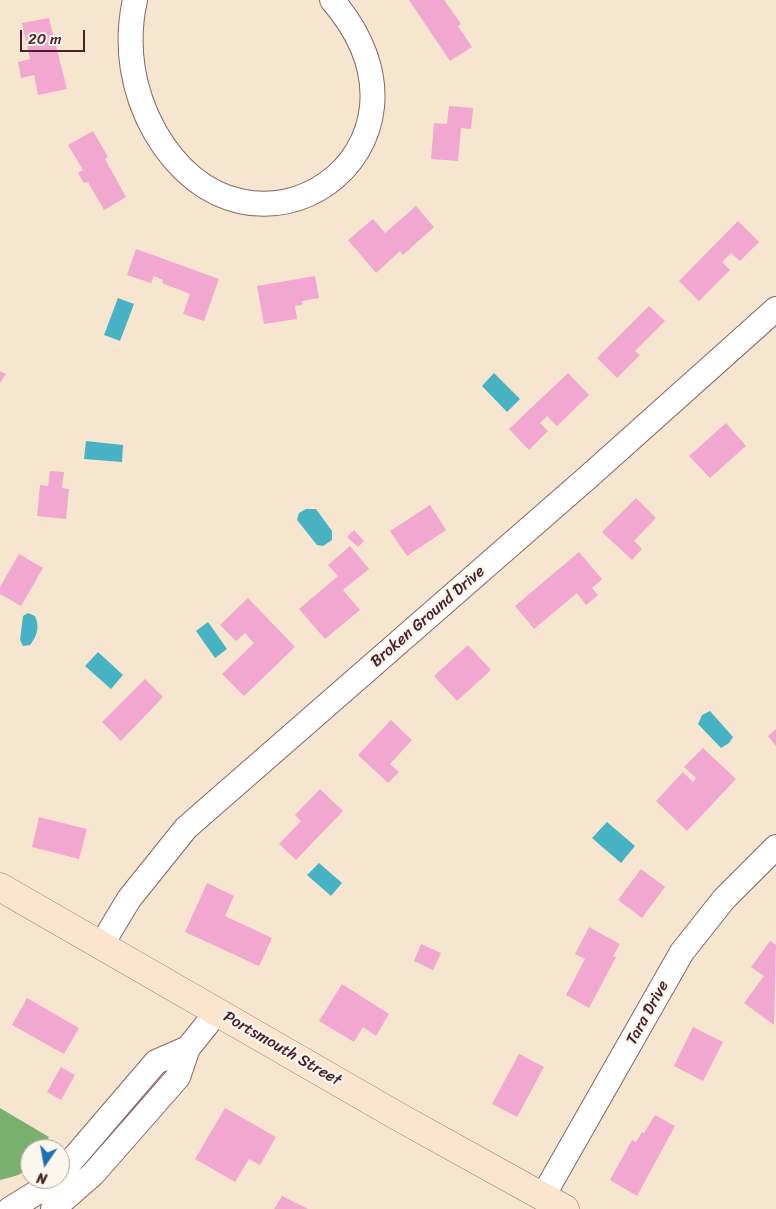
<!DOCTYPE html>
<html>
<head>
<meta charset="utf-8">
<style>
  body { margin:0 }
  #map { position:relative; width:776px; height:1209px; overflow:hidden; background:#f6e6cf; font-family:Sriracha,sans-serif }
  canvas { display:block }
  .north { position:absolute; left:20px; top:1139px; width:50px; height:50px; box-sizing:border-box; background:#fbf7ec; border:1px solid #b4a19f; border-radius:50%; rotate:192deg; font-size:14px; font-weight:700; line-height:20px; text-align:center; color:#4a1f2b }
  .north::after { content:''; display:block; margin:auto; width:18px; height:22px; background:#1f6fb2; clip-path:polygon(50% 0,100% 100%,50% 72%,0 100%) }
  .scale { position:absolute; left:20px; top:30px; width:65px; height:22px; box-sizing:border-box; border:2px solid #4a1f2b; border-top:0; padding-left:6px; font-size:15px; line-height:18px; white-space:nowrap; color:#4a1f2b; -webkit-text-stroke:4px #fbf7ec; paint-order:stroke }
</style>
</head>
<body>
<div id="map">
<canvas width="776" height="1209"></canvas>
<div class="north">N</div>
<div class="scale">20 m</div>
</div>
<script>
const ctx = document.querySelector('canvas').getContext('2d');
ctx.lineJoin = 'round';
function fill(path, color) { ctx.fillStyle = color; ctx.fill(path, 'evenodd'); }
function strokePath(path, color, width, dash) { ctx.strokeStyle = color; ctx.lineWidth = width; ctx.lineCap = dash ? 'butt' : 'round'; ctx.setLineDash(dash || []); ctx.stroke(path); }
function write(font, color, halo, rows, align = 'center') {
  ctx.font = font + ' Sriracha,sans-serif'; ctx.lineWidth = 5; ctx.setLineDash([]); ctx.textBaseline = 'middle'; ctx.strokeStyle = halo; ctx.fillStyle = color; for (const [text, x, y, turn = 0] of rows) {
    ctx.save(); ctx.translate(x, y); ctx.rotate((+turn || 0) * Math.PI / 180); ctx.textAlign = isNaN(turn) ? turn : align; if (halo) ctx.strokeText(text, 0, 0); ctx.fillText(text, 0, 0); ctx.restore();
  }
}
fill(new Path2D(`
  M 0,1108 L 49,1137 L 41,1149 L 30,1149 C 30,1175 22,1174 0,1180 Z`), '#79b06d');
fill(new Path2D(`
  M 118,298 L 134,304 L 120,341 L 104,335 Z
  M 494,373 L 520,399 L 507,412 L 482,386 Z
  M 86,441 L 123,445 L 122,462 L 84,459 Z
  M 306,509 L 316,509 L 332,531 L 332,540 L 323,546 L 317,545 L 297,520 L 299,513 Z
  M 28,613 L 35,616 C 40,627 37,636 30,645 L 23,646 L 20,640 L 23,616 Z
  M 208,622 L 227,649 L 215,658 L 196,631 Z
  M 98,652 L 123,675 L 111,689 L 85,666 Z
  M 710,711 L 733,737 L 729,743 L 721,748 L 698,724 L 702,715 Z
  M 607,822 L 635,846 L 621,863 L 592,838 Z
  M 319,863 L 342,883 L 331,896 L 307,875 Z`), '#46b2c3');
fill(new Path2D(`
  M 409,0 L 444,0 L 461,24 L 458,26 L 472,47 L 450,61 Z
  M 49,18 L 67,89 L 38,95 L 34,75 L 21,78 L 18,62 L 30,59 L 22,23 Z
  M 449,106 L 473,108 L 471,129 L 461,128 L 458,161 L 431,159 L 434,123 L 447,124 Z
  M 93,131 L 108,157 L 105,159 L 126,197 L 104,210 L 88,182 L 84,183 L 78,173 L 83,170 L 68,145 Z
  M 416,206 L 434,227 L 403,255 L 400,251 L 376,273 L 348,240 L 373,219 L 385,233 Z
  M 738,221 L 759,242 L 740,261 L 731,253 L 722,262 L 730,270 L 699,301 L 679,281 Z
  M 136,249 L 219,279 L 204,321 L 183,314 L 190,294 L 162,283 L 163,280 L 154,276 L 151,283 L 127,275 Z
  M 315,276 L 319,298 L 302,301 L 302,305 L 295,306 L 297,319 L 264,324 L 257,286 Z
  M 649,306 L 665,321 L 635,351 L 640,355 L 617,378 L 597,358 Z
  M 0,371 L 6,374 L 0,383 Z
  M 568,373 L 589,395 L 557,426 L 547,416 L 540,423 L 548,431 L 529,450 L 509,429 Z
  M 726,423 L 746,446 L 710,478 L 689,456 Z
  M 50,471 L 64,472 L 62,488 L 69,489 L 66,519 L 37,516 L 40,485 L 48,486 Z
  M 636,498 L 656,518 L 634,541 L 642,549 L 632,560 L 602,532 Z
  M 430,505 L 446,530 L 407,556 L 390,531 Z
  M 354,530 L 364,541 L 358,547 L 347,537 Z
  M 350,546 L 369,569 L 343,590 L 360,610 L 325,639 L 299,609 L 338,576 L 328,565 Z
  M 579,552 L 602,579 L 592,588 L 598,595 L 586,605 L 577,593 L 534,629 L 515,606 Z
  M 19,554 L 43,568 L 21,606 L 0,594 L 0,587 Z
  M 248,598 L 295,647 L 244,696 L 222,674 L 254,643 L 245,633 L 236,641 L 220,625 Z
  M 468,645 L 491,670 L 457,701 L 434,676 Z
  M 145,679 L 163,697 L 121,741 L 102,722 Z
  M 391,720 L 412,740 L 390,764 L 399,772 L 388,783 L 358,755 Z
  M 776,729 L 776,746 L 768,736 Z
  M 703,748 L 736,779 L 687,831 L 656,801 L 683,772 L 693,782 L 696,778 L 684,767 Z
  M 320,789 L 343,811 L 296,860 L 279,844 L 301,821 L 295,815 Z
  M 39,817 L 87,829 L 79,859 L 32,847 Z
  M 641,869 L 665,887 L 642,918 L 618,900 Z
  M 207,883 L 234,896 L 225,916 L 272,938 L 259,966 L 185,932 Z
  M 589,927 L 620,944 L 613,956 L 616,957 L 589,1008 L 566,995 L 585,959 L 575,954 Z
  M 770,941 L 776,945 L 774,1025 L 744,1003 L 764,976 L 751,967 Z
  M 421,944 L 441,953 L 433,970 L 414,961 Z
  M 342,984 L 389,1014 L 376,1036 L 363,1027 L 354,1042 L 319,1021 Z
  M 27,998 L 79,1028 L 64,1054 L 12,1025 Z
  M 693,1027 L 723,1042 L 703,1081 L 674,1066 Z
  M 519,1054 L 544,1067 L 517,1117 L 492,1104 Z
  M 61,1067 L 75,1075 L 61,1100 L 47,1092 Z
  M 225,1108 L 276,1137 L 260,1165 L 249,1159 L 235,1182 L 195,1159 Z
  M 655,1115 L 675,1126 L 637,1196 L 610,1180 L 632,1140 L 636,1142 L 642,1132 L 644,1133 Z
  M 282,1196 L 308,1209 L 274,1209 Z`), '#f2a7d1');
const street = new Path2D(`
  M 135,0 C 125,45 132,91 155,132 C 249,295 461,150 332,0
  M 102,944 L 129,899 L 186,828 L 587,478 L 776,309
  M 60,1174 L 156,1062 L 188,1048
  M 543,1196 L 682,952 L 724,899 L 776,847
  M 10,1209 L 36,1193 L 54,1179
  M 53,1209 L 93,1174 L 178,1077 L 188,1048 L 217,1012`);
const secondary = new Path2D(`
  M 0,887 L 399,1117 L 565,1209`);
strokePath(street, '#866564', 26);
strokePath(secondary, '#866564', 29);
strokePath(street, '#fff', 24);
strokePath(secondary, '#fce5cf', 28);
write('16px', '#4a1f2b', '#fbf7ec', [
  ["Broken Ground Drive",428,617,-41],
  ["Tara Drive",648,1013,-61],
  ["Portsmouth Street",282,1049,30]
]);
</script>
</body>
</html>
